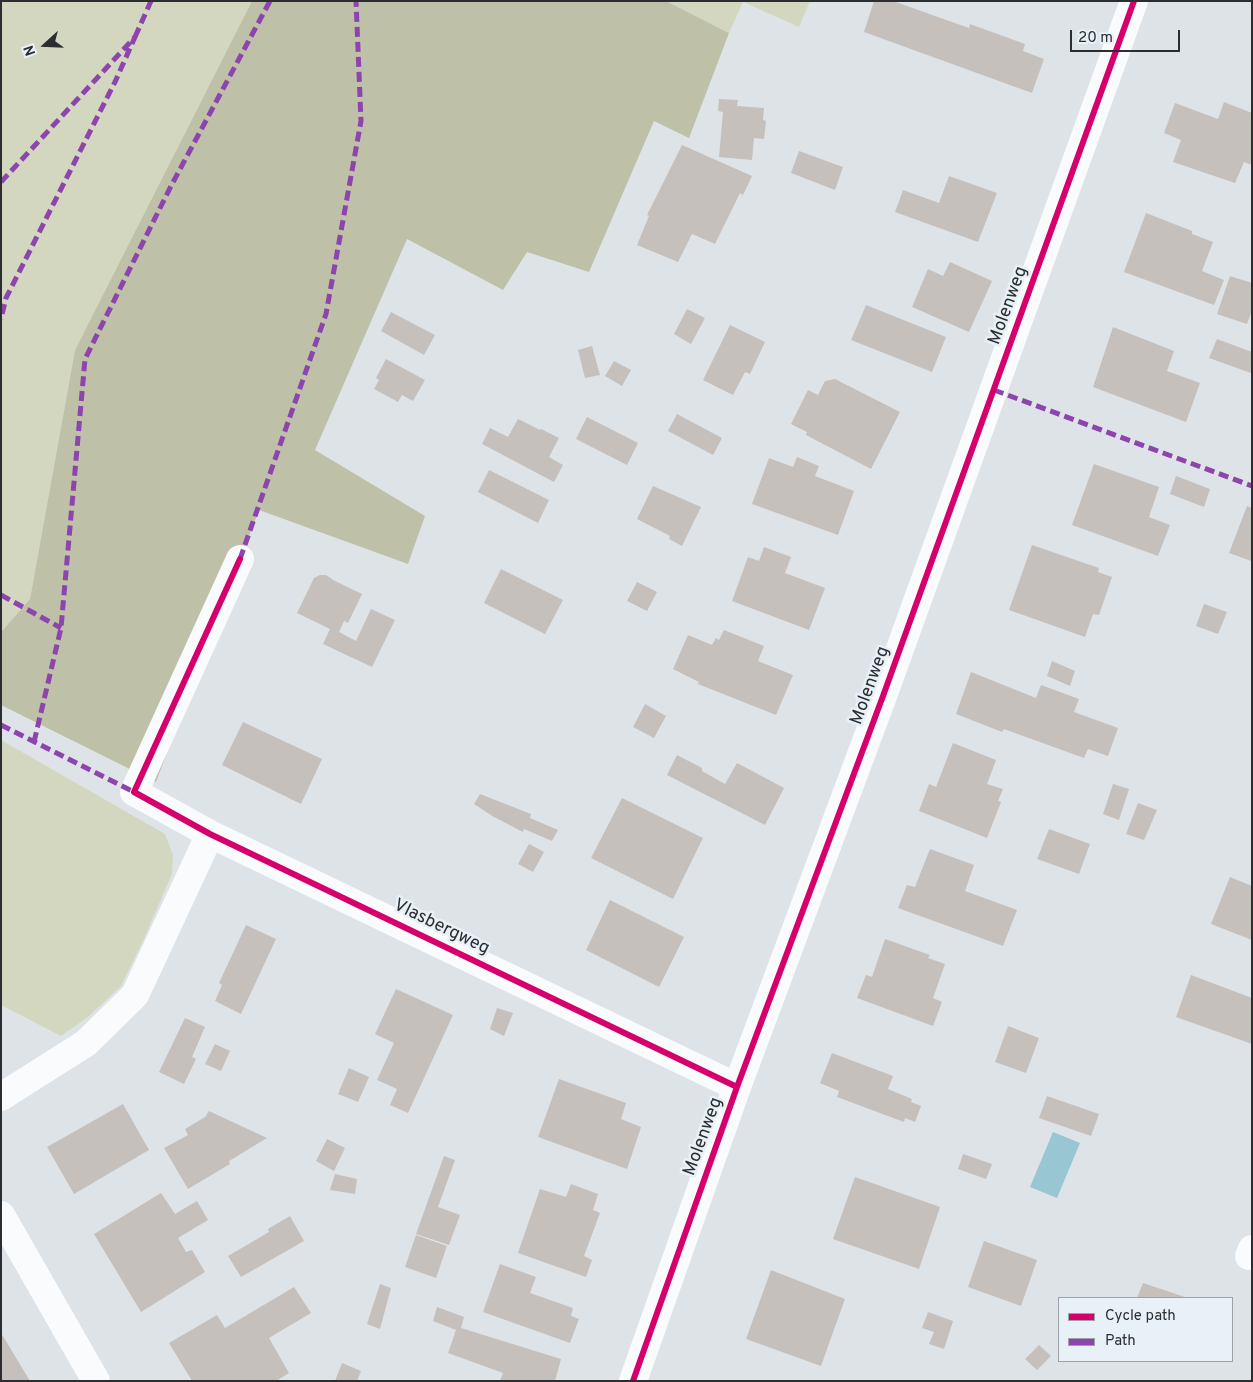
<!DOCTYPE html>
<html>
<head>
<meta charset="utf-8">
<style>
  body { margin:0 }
  #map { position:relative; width:1253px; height:1382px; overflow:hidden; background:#dee3e8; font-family:Overpass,sans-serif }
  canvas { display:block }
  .frame { position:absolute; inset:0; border:2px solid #2b2d30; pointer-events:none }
  .legend { position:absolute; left:1058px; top:1297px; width:175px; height:65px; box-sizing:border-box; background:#e8f0f8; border:1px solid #9ca2a8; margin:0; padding:6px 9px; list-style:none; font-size:15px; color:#2b2d30 }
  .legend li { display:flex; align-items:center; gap:10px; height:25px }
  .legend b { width:25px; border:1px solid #9ca2a8 }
  .north { position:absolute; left:20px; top:20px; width:50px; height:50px; -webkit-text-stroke:4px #e8f0f8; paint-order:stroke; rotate:250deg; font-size:14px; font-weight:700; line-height:20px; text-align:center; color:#2b2d30 }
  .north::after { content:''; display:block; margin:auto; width:18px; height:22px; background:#2b2d30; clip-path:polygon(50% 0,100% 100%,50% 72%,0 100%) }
  .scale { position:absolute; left:1070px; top:30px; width:110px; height:22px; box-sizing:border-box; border:2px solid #2b2d30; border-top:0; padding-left:6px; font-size:15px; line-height:18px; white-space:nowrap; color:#2b2d30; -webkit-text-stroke:4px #e8f0f8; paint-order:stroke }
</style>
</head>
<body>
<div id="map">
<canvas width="1253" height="1382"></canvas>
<div class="frame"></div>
<ul class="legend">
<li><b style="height:6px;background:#d6006c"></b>Cycle path</li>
<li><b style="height:6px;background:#8e44ad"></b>Path</li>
</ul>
<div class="north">N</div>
<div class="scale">20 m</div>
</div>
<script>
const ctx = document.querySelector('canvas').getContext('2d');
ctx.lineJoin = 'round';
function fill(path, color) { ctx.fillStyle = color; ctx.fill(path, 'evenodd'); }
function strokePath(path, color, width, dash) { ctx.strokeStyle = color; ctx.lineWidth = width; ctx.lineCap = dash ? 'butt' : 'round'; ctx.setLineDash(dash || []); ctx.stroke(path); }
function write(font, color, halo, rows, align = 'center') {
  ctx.font = font + ' Overpass,sans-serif'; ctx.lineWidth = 5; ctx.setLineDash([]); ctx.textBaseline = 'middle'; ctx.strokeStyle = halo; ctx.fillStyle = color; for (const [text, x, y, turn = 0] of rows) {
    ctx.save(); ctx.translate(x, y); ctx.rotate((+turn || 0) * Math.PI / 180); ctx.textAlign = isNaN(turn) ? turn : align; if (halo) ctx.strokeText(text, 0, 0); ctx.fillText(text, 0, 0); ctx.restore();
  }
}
fill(new Path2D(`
  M 1,1 L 252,1 L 75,350 L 30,599 L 1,632 Z
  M 666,1 L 810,1 L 799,27 L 743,2 L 729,33 Z
  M 1,740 L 165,834 L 173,855 L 172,874 L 142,943 L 121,986 L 88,1017 L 61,1036 L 1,1005 Z`), '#d4d7c0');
fill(new Path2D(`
  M 252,1 L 666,1 L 729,33 L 689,138 L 654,121 L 589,272 L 527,252 L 503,290 L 407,239 L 315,450 L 425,516 L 408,564 L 259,510 L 156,782 L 1,705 L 1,632 L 30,599 L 75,350 Z`), '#bec1a8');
fill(new Path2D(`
  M 1053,1132 L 1080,1143 L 1057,1198 L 1030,1187 Z`), '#98c6d2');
fill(new Path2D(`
  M 874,1 L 893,1 L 969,28 L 970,24 L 1025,44 L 1023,51 L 1044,59 L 1032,93 L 864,32 Z
  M 719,99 L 738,100 L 737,106 L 764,108 L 763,120 L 766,121 L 764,139 L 754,138 L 752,160 L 719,157 L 723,112 L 718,111 Z
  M 1224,102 L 1252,113 L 1252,165 L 1244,162 L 1235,183 L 1173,162 L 1181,140 L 1164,133 L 1175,103 L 1218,119 Z
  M 682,145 L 752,176 L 743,195 L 740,193 L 715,244 L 692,234 L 678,262 L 637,245 L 649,216 L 647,215 Z
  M 799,151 L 843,167 L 835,190 L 791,173 Z
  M 949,176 L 997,193 L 978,242 L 895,212 L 903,190 L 939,203 Z
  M 1146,213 L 1192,231 L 1192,234 L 1213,242 L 1202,271 L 1224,280 L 1214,305 L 1124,272 Z
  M 950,262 L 992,281 L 969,332 L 912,307 L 928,269 L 943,276 Z
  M 1230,276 L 1252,283 L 1252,310 L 1247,324 L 1217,314 Z
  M 866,305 L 946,337 L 932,372 L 851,340 Z
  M 687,309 L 705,318 L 691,344 L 674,334 Z
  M 391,312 L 435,335 L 424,355 L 381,331 Z
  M 730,325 L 765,342 L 750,374 L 745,372 L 733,395 L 703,380 Z
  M 1113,327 L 1174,351 L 1167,371 L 1200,383 L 1186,422 L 1093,387 Z
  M 1217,339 L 1252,352 L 1251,373 L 1209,358 Z
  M 592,346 L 600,375 L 585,378 L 578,350 Z
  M 386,359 L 425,380 L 413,401 L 402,395 L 398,402 L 374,389 L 379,380 L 376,378 Z
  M 614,361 L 631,370 L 622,386 L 605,376 Z
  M 835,379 L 900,412 L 871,469 L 806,435 L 807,432 L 791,424 L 808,390 L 818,395 L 825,381 Z
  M 677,414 L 722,438 L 713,455 L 668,431 Z
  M 587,417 L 638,443 L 627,465 L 576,439 Z
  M 518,419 L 540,430 L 541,429 L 559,438 L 549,457 L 563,465 L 554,482 L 482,444 L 490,428 L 508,437 Z
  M 797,457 L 819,466 L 815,476 L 854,491 L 838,535 L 752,504 L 769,458 L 793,467 Z
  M 1094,464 L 1159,487 L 1149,517 L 1170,525 L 1158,556 L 1072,525 Z
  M 489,470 L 549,500 L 538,523 L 478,492 Z
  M 1176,476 L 1210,489 L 1204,507 L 1170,494 Z
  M 653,486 L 701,507 L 682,546 L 669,539 L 670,536 L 637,519 Z
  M 1247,506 L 1252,508 L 1252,559 L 1251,561 L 1229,553 Z
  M 1032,545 L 1099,568 L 1098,572 L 1112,577 L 1099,615 L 1093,614 L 1085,637 L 1009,610 Z
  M 764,547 L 791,557 L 785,573 L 825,588 L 809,630 L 732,601 L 748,557 L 759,561 Z
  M 501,569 L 563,600 L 545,634 L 484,603 Z
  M 320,575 L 326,575 L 332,579 L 333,580 L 362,594 L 348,623 L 344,621 L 339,632 L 356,641 L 371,609 L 395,620 L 372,667 L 323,644 L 330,629 L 297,613 L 314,578 Z
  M 637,582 L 657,592 L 647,611 L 627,601 Z
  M 1204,604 L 1227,612 L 1218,634 L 1196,626 Z
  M 724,630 L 764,646 L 758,661 L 793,675 L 776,715 L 698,684 L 699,682 L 673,669 L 688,635 L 712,645 L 716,638 L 719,640 Z
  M 1052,661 L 1075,671 L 1070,686 L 1047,676 Z
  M 971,672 L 1036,698 L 1041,685 L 1079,699 L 1074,712 L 1118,728 L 1108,756 L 1088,749 L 1084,758 L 1004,729 L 1002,732 L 956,714 Z
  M 645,704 L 666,716 L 654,738 L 633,727 Z
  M 243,722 L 322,759 L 301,804 L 222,765 Z
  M 953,743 L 996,760 L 987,784 L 1003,789 L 998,801 L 1001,802 L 987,838 L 919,811 L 929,784 L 936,787 Z
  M 677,755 L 702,768 L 702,771 L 725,784 L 737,763 L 784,788 L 765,825 L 667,775 Z
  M 1113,784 L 1129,789 L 1119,820 L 1103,814 Z
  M 480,794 L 531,814 L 530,818 L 558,830 L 552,841 L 524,829 L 523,832 L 494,817 L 474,804 Z
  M 622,798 L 703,838 L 673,899 L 591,858 Z
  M 1138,803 L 1157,810 L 1144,840 L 1126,834 Z
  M 1049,829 L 1090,844 L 1079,874 L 1037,859 Z
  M 529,844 L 544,852 L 533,872 L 518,864 Z
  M 930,849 L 974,865 L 965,891 L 1017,910 L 1003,946 L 898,908 L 907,885 L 915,887 Z
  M 1230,877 L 1252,886 L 1252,940 L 1211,924 Z
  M 610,900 L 684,937 L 659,987 L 586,950 Z
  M 246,925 L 276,939 L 241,1014 L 215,1001 L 222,985 L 219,983 Z
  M 885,939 L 930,955 L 928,958 L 945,964 L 933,998 L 942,1002 L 933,1026 L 857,998 L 866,975 L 872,977 Z
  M 1191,975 L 1252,998 L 1252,1044 L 1176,1017 Z
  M 396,989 L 453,1015 L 408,1113 L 390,1105 L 397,1089 L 377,1080 L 394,1043 L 375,1034 Z
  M 497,1008 L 513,1013 L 504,1036 L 490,1029 Z
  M 185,1018 L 205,1027 L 192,1057 L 196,1059 L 184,1084 L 159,1072 Z
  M 1008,1026 L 1039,1038 L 1026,1073 L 995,1062 Z
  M 215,1044 L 230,1051 L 221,1071 L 205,1064 Z
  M 832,1053 L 893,1076 L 888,1089 L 912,1099 L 911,1102 L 921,1106 L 915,1122 L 905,1118 L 904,1122 L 837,1097 L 839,1091 L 820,1083 Z
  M 349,1068 L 369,1077 L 358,1102 L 338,1094 Z
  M 559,1079 L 626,1103 L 621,1119 L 641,1127 L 627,1169 L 538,1137 Z
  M 1047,1096 L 1099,1114 L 1091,1136 L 1039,1118 Z
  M 123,1104 L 149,1150 L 74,1194 L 47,1147 Z
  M 209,1111 L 267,1138 L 229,1161 L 230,1164 L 188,1189 L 164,1148 L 188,1135 L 185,1129 L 205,1117 Z
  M 327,1139 L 345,1148 L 334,1171 L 316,1161 Z
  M 963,1154 L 992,1164 L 986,1179 L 958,1169 Z
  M 444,1156 L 455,1160 L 438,1207 L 460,1215 L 449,1245 L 416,1234 Z
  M 335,1174 L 357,1179 L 355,1194 L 330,1190 Z
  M 855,1177 L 940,1207 L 919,1269 L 833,1239 Z
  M 571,1184 L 598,1194 L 593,1210 L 600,1213 L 584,1256 L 592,1260 L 586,1277 L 518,1253 L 540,1189 L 566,1197 Z
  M 161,1193 L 175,1214 L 197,1201 L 208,1220 L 178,1238 L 186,1252 L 192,1250 L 205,1272 L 141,1312 L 94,1234 Z
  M 290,1216 L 304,1241 L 241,1277 L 228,1256 L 269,1232 L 268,1229 Z
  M 416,1235 L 447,1246 L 436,1278 L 405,1267 Z
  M 984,1241 L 1037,1260 L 1021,1306 L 968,1287 Z
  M 500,1264 L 536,1277 L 530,1293 L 573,1308 L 571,1316 L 579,1319 L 570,1343 L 483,1312 Z
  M 771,1270 L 845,1299 L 821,1366 L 746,1339 Z
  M 1143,1283 L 1188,1298 L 1137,1298 Z
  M 380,1284 L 391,1288 L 380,1329 L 367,1324 Z
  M 294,1287 L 311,1313 L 269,1338 L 289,1373 L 276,1381 L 192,1381 L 169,1343 L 217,1315 L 225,1328 Z
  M 437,1307 L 464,1317 L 461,1328 L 561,1359 L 555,1381 L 500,1381 L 503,1373 L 448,1353 L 456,1330 L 433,1321 Z
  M 928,1312 L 953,1321 L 944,1349 L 929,1344 L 934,1332 L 922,1328 Z
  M 1,1333 L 30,1381 L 1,1381 Z
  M 1039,1345 L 1051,1356 L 1037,1370 L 1025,1359 Z
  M 342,1363 L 361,1371 L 357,1381 L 335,1381 Z`), '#c5c0bb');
strokePath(new Path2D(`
  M 240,559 L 134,792 L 210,834 L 737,1087
  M 1,1097 L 86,1043 L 135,995 L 210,834
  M 1,1215 L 96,1381
  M 1249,1256 L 1252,1249
  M 633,1381 L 737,1087 L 883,696 L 1134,1`), '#fafbfc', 28);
strokePath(new Path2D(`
  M 135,37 L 151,1
  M 1,182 L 135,37 L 115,82 L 6,298 L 1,319
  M 994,390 L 1252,486
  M 240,559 L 326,314 L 361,121 L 356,1
  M 1,595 L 61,628
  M 1,725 L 134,792
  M 34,742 L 61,628 L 85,359 L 171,186 L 270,1`), '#8e44ad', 5, [10, 5]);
strokePath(new Path2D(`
  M 240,559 L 134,792 L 210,834 L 737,1087
  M 633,1381 L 737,1087 L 883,696 L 1134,1`), '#d6006c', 6);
write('18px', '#2b2d30', '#e8f0f8', [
  ["Molenweg",1009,306,-70],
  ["Molenweg",871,686,-70],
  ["Vlasbergweg",441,928,26],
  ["Molenweg",704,1137,-70]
]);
</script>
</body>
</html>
